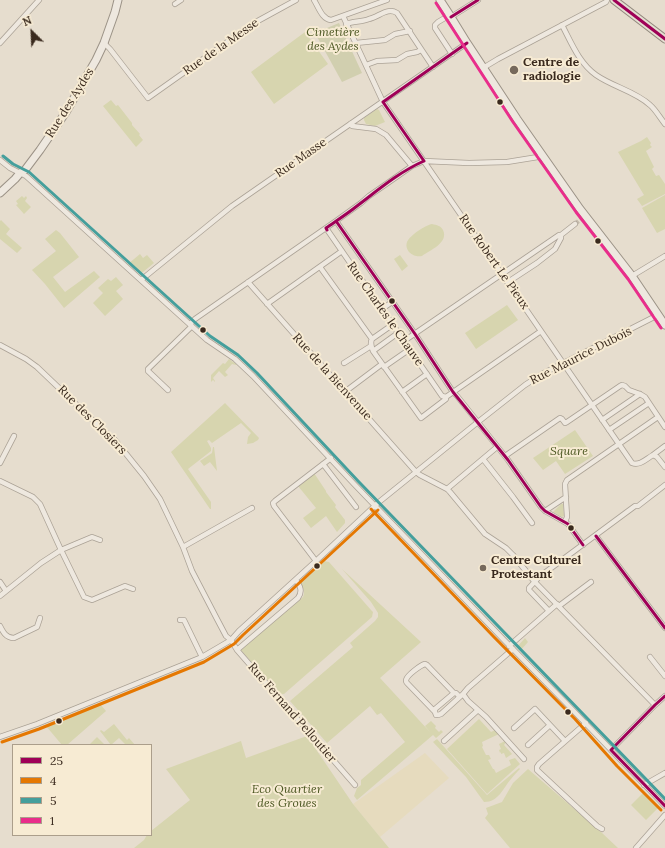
<!DOCTYPE html>
<html>
<head>
<meta charset="utf-8">
<style>
  body { margin:0 }
  #map { position:relative; width:665px; height:848px; overflow:hidden; background:#e6ddce; font-family:Lora,serif }
  canvas { display:block }
  .legend { position:absolute; left:12px; top:744px; width:140px; height:92px; box-sizing:border-box; background:#f7ebd3; border:1px solid #ab9e8b; margin:0; padding:5px 7px; list-style:none; font-size:12px; color:#3a2a1e }
  .legend li { display:flex; align-items:center; gap:8px; height:20px }
  .legend b { width:20px; border:1px solid #ab9e8b }
  .north { position:absolute; left:12px; top:12px; width:40px; height:40px; -webkit-text-stroke:3px #f7ebd3; paint-order:stroke; rotate:336deg; font-size:11px; font-weight:700; line-height:16px; text-align:center; color:#3a2a1e }
  .north::after { content:''; display:block; margin:auto; width:14px; height:18px; background:#3a2a1e; clip-path:polygon(50% 0,100% 100%,50% 72%,0 100%) }
</style>
</head>
<body>
<div id="map">
<canvas width="665" height="848"></canvas>
<ul class="legend">
<li><b style="height:5px;background:#9f0057"></b>25</li>
<li><b style="height:5px;background:#e57802"></b>4</li>
<li><b style="height:5px;background:#459f9c"></b>5</li>
<li><b style="height:5px;background:#e92d8b"></b>1</li>
</ul>
<div class="north">N</div>
</div>
<script>
const ctx = document.querySelector('canvas').getContext('2d');
ctx.lineJoin = 'round';
function fill(path, color) { ctx.fillStyle = color; ctx.fill(path, 'evenodd'); }
function strokePath(path, color, width, dash) { ctx.strokeStyle = color; ctx.lineWidth = width; ctx.lineCap = dash ? 'butt' : 'round'; ctx.setLineDash(dash || []); ctx.stroke(path); }
function write(font, color, halo, rows, align = 'center') {
  ctx.font = font + ' Lora,serif'; ctx.lineWidth = 4; ctx.setLineDash([]); ctx.textBaseline = 'middle'; ctx.strokeStyle = halo; ctx.fillStyle = color; for (const [text, x, y, turn = 0] of rows) {
    ctx.save(); ctx.translate(x, y); ctx.rotate((+turn || 0) * Math.PI / 180); ctx.textAlign = isNaN(turn) ? turn : align; if (halo) ctx.strokeText(text, 0, 0); ctx.fillText(text, 0, 0); ctx.restore();
  }
}
fill(new Path2D(`
  M 425,753 L 449,778 L 380,837 L 353,804 Z`), '#e6dbbe');
fill(new Path2D(`
  M 305,32 L 328,64 L 274,104 L 251,72 Z
  M 111,100 L 116,106 L 118,105 L 132,123 L 132,125 L 140,134 L 139,135 L 143,140 L 136,147 L 103,106 Z
  M 377,109 L 379,110 L 385,122 L 375,126 L 366,124 L 364,120 L 364,118 Z
  M 647,137 L 651,143 L 650,145 L 652,147 L 646,151 L 654,167 L 652,169 L 656,176 L 659,175 L 665,184 L 665,194 L 642,206 L 637,199 L 644,195 L 618,152 L 641,141 Z
  M 665,195 L 665,229 L 657,233 L 642,208 Z
  M 22,196 L 24,198 L 26,196 L 27,198 L 25,201 L 31,207 L 24,214 L 16,205 L 18,204 L 16,201 Z
  M 1,220 L 10,229 L 6,234 L 22,248 L 17,253 L 0,239 L 0,221 Z
  M 432,224 C 437,225 441,226 443,230 C 449,243 430,250 422,256 C 414,258 404,251 407,242 C 410,235 426,225 432,224 Z
  M 56,230 L 60,233 L 79,257 L 53,277 L 65,292 L 94,271 L 100,277 L 64,308 L 45,284 L 32,270 L 56,251 L 45,239 Z
  M 140,254 L 143,258 L 147,255 L 154,263 L 143,272 L 139,273 L 128,264 Z
  M 400,255 L 408,266 L 402,271 L 394,259 Z
  M 116,277 L 123,285 L 116,291 L 123,299 L 105,316 L 93,303 L 103,293 L 98,288 L 108,279 L 111,281 Z
  M 507,305 L 518,320 L 476,349 L 465,333 Z
  M 229,359 L 236,364 L 236,365 L 232,364 L 225,372 L 228,375 L 225,377 L 219,371 L 213,378 L 215,381 L 215,382 L 213,380 L 211,382 L 211,375 L 223,363 L 225,364 Z
  M 225,403 L 259,438 L 258,440 L 253,443 L 247,444 L 248,437 L 251,433 L 241,423 L 212,443 L 209,440 L 207,441 L 211,448 L 211,451 L 188,469 L 211,502 L 211,509 L 210,509 L 171,452 Z
  M 575,430 L 593,456 L 565,474 L 556,461 L 543,470 L 533,458 Z
  M 213,447 L 214,447 L 217,471 L 210,462 L 204,466 L 200,461 L 212,453 Z
  M 314,473 L 326,491 L 326,492 L 336,505 L 335,507 L 345,520 L 345,523 L 337,532 L 326,516 L 311,528 L 303,518 L 316,508 L 298,486 Z
  M 561,504 L 563,504 L 564,516 L 562,517 L 553,512 Z
  M 324,561 L 329,562 L 371,610 L 373,612 L 372,617 L 284,694 L 281,694 L 278,692 L 240,649 L 303,597 C 305,592 304,588 300,583 Z
  M 342,569 L 421,642 L 380,678 L 430,732 L 425,726 L 431,721 L 436,726 L 435,728 L 439,732 L 441,730 L 443,732 L 436,738 L 433,735 L 357,800 L 354,796 L 357,788 L 361,785 L 361,780 L 405,742 L 381,713 L 377,715 L 370,706 L 327,743 L 290,701 L 353,647 L 350,643 L 375,621 L 378,617 L 378,613 L 371,602 Z
  M 525,638 L 528,642 L 520,651 L 517,647 Z
  M 100,704 L 106,711 L 67,745 L 62,745 L 46,726 Z
  M 479,719 L 491,732 L 495,730 L 499,734 L 482,742 L 483,746 L 482,747 L 486,755 L 489,755 L 491,759 L 488,760 L 493,769 L 494,769 L 496,773 L 511,765 L 509,760 L 515,758 L 520,764 L 487,794 L 447,749 Z
  M 114,724 L 127,740 L 129,738 L 135,745 L 126,745 L 119,738 L 111,745 L 100,731 L 101,730 L 104,732 Z
  M 307,736 L 353,804 L 389,848 L 134,848 L 144,840 L 147,835 L 151,835 L 151,831 L 190,800 L 166,769 L 241,741 L 246,758 Z
  M 97,737 L 105,745 L 89,745 Z
  M 437,739 L 487,795 L 519,768 L 520,769 C 517,772 514,775 511,779 C 503,788 499,802 484,802 L 466,777 L 433,742 Z
  M 505,741 L 506,742 L 504,745 L 512,754 L 506,758 L 504,753 L 501,754 L 501,752 L 500,753 L 499,750 L 501,749 L 499,744 Z
  M 528,769 L 601,832 L 618,848 L 510,848 L 485,818 L 488,814 L 486,808 L 502,802 L 513,783 Z
  M 644,792 L 659,807 L 646,820 L 631,805 Z`), '#d7d5af');
fill(new Path2D(`
  M 339,23 L 362,73 L 342,82 L 315,33 Z`), '#d1cfaf');
strokePath(new Path2D(`
  M 575,224 L 581,219`), '#c4b9ab', 4.5, [4.5, 2]);
const street = new Path2D(`
  M 314,0 C 319,8 322,19 331,20 L 387,0
  M 175,4 L 181,0
  M 450,15 L 438,22 L 435,25 L 435,28 L 452,54
  M 343,16 L 383,102 L 632,463 C 640,466 646,459 653,455 L 657,457 L 665,467
  M 451,17 L 478,0
  M 346,24 C 354,21 362,22 369,19 C 379,17 387,7 397,13 L 433,67
  M 562,25 C 571,42 579,63 596,75 C 613,87 635,91 650,105 C 656,110 660,118 665,124
  M 0,43 L 39,0
  M 104,43 L 110,49 L 148,98 L 254,23 L 296,0
  M 356,43 L 385,40 L 395,34 L 410,31
  M 366,65 L 377,61 L 397,60 L 407,54 L 417,52 L 421,50
  M 483,68 L 498,59 L 606,2 L 607,0
  M 350,124 L 352,126 L 376,129 L 386,135 L 412,166
  M 0,160 L 10,168 L 26,176 L 207,340 L 235,359 L 253,376 L 354,484 L 505,641 L 565,702 L 665,806
  M 336,221 L 415,334 L 453,392 L 457,396 L 508,460 L 541,507 L 545,511 L 568,524 L 583,545
  M 326,228 L 442,396 L 446,397
  M 320,267 L 372,339 C 370,343 371,346 373,351 L 421,418 L 446,399 L 446,397 L 541,331
  M 632,276 L 665,256
  M 141,280 L 232,206 L 467,43
  M 248,282 L 416,472 L 420,475 L 447,489 L 450,492 L 485,534 L 506,548 L 513,555 L 534,581 L 655,705
  M 508,282 L 537,263 L 555,249 L 561,238 L 561,235
  M 267,304 L 342,251
  M 382,309 L 392,302
  M 190,324 L 195,319 L 336,221 L 361,203 L 369,196 L 412,166 L 424,161 L 469,163 L 507,162 L 538,157 L 542,155
  M 372,339 L 392,325
  M 404,341 L 559,235 L 561,235 L 575,224
  M 0,345 L 26,359 L 37,367 L 104,431 L 114,439 L 144,476 L 160,499 L 183,547 L 192,571 L 217,619 L 226,636 L 231,640 L 237,650 L 355,785
  M 373,351 L 398,333
  M 344,363 L 371,346
  M 384,367 L 410,349
  M 168,390 L 148,371 L 148,369 L 192,326
  M 346,391 L 382,364
  M 402,392 L 427,374
  M 602,420 L 640,394
  M 609,430 L 649,403
  M 653,455 L 665,446
  M 505,456 L 560,418 L 562,419 L 565,423 L 567,422 L 620,386 L 622,385 L 625,386 L 629,390 L 640,394 L 645,397 L 665,427
  M 483,459 L 513,497 L 532,523
  M 0,463 L 14,436
  M 323,464 L 356,507
  M 0,481 L 33,497 L 40,504 L 61,550 L 41,563 L 0,596
  M 447,489 L 497,447
  M 545,511 L 566,497
  M 565,522 L 567,517 L 565,484 L 567,480 L 658,417
  M 596,536 L 665,628
  M 100,540 L 92,537 L 61,550 L 84,597 L 92,600 L 125,586 L 133,589
  M 183,547 L 252,508
  M 316,561 L 274,506 L 273,503 L 275,501 L 331,458
  M 0,582 L 6,591
  M 559,606 L 591,582
  M 549,611 L 529,590 L 529,588 L 539,577 L 635,506 L 638,506 L 665,485
  M 180,620 L 184,620 L 202,657
  M 0,626 C 3,632 6,638 14,638 L 37,627 L 40,618
  M 509,646 L 557,604
  M 513,649 L 468,688 L 463,694 L 468,701 L 486,717 L 524,759
  M 237,650 L 298,598 C 303,591 300,586 296,580
  M 650,657 L 665,676
  M 460,697 L 456,693 L 454,693 L 435,709 L 435,712 L 436,715 L 438,715 L 441,714 L 463,694
  M 435,712 L 407,683 C 406,682 406,681 406,680 C 407,675 421,665 425,664 L 427,665 L 454,693
  M 586,723 L 539,764 L 537,767 L 537,770 L 597,826 L 602,829
  M 514,728 L 535,709 L 565,741
  M 0,737 L 37,724 L 202,657 L 231,640 L 239,631 L 316,561 L 379,502 L 478,422 L 525,385 L 542,374 L 658,315
  M 444,741 L 478,710
  M 528,745 L 550,725
  M 611,750 L 655,705 L 665,696
  M 644,785 L 665,773
  M 636,848 L 665,815`);
const secondary = new Path2D(`
  M 440,0 L 451,17 L 467,43 L 517,119 L 580,209 L 632,276 L 665,325
  M 0,193 L 15,179 L 20,173 L 25,170 L 40,150 L 66,112 L 96,60 L 104,43 L 115,12 L 118,0`);
const primary = new Path2D(`
  M 614,0 L 665,39`);
strokePath(street, '#aba296', 6);
strokePath(secondary, '#9b9286', 9);
strokePath(primary, '#91887d', 9);
strokePath(street, '#eee8df', 4.5);
strokePath(secondary, '#eee8df', 7);
strokePath(primary, '#e5ded1', 7);
strokePath(new Path2D(`
  M 614,0 L 665,39
  M 451,17 L 478,0
  M 383,102 L 467,43
  M 383,102 L 424,161
  M 336,221 L 415,334 L 453,392 L 508,460 L 541,507 L 545,511 L 568,524 L 583,545
  M 327,230 L 326,228 C 336,221 347,214 357,206 C 378,190 399,172 424,161
  M 596,536 L 665,628
  M 611,750 L 665,806
  M 611,750 L 655,705 L 665,696`), '#9f0057', 3);
strokePath(new Path2D(`
  M 371,509 L 494,637 L 575,719 L 617,766 L 661,810
  M 2,742 L 39,729 L 204,662 L 234,644 L 243,635 L 378,510`), '#e57802', 3);
strokePath(new Path2D(`
  M 3,156 L 13,164 L 29,172 L 210,336 L 238,355 L 257,373 L 358,481 L 665,799`), '#459f9c', 3);
strokePath(new Path2D(`
  M 436,3 L 513,122 L 576,212 L 628,279 L 661,328`), '#e92d8b', 3);
for (const [x, y, r, color] of [
  [514,70,5,"#76695c"],
  [500,102,3.5,"#3a2a1e"],
  [598,241,3.5,"#3a2a1e"],
  [392,301,3.5,"#3a2a1e"],
  [203,330,3.5,"#3a2a1e"],
  [571,528,3.5,"#3a2a1e"],
  [317,566,3.5,"#3a2a1e"],
  [483,568,4,"#76695c"],
  [568,712,3.5,"#3a2a1e"],
  [59,721,3.5,"#3a2a1e"]
]) { const dot = new Path2D(); dot.arc(x, y, r, 0, 2 * Math.PI); ctx.fillStyle = color; ctx.fill(dot); strokePath(dot, '#f7ebd3', 1.5); }
write('italic 12px', '#4d5823', '#f7ebd3', [
  ["Cimetière",333,33],
  ["des Aydes",333,47],
  ["Square",569,452],
  ["Eco Quartier",287,790],
  ["des Groues",287,804]
]);
write('12px', '#3a2a1e', '#f7ebd3', [
  ["Rue de la Messe",221,47,-35],
  ["Rue des Aydes",70,103,-58],
  ["Rue Masse",301,158,-35],
  ["Rue Robert Le Pieux",494,262,55],
  ["Rue Charles le Chauve",385,314,55],
  ["Rue Maurice Dubois",581,356,-27],
  ["Rue de la Bienvenue",332,377,48],
  ["Rue des Closiers",92,420,45],
  ["Rue Fernand Pelloutier",292,713,49]
]);
write('bold 12px', '#3a2a1e', '#f7ebd3', [
  ["Centre de",523,63],
  ["radiologie",523,77],
  ["Centre Culturel",491,561],
  ["Protestant",491,575]
], 'left');
</script>
</body>
</html>
